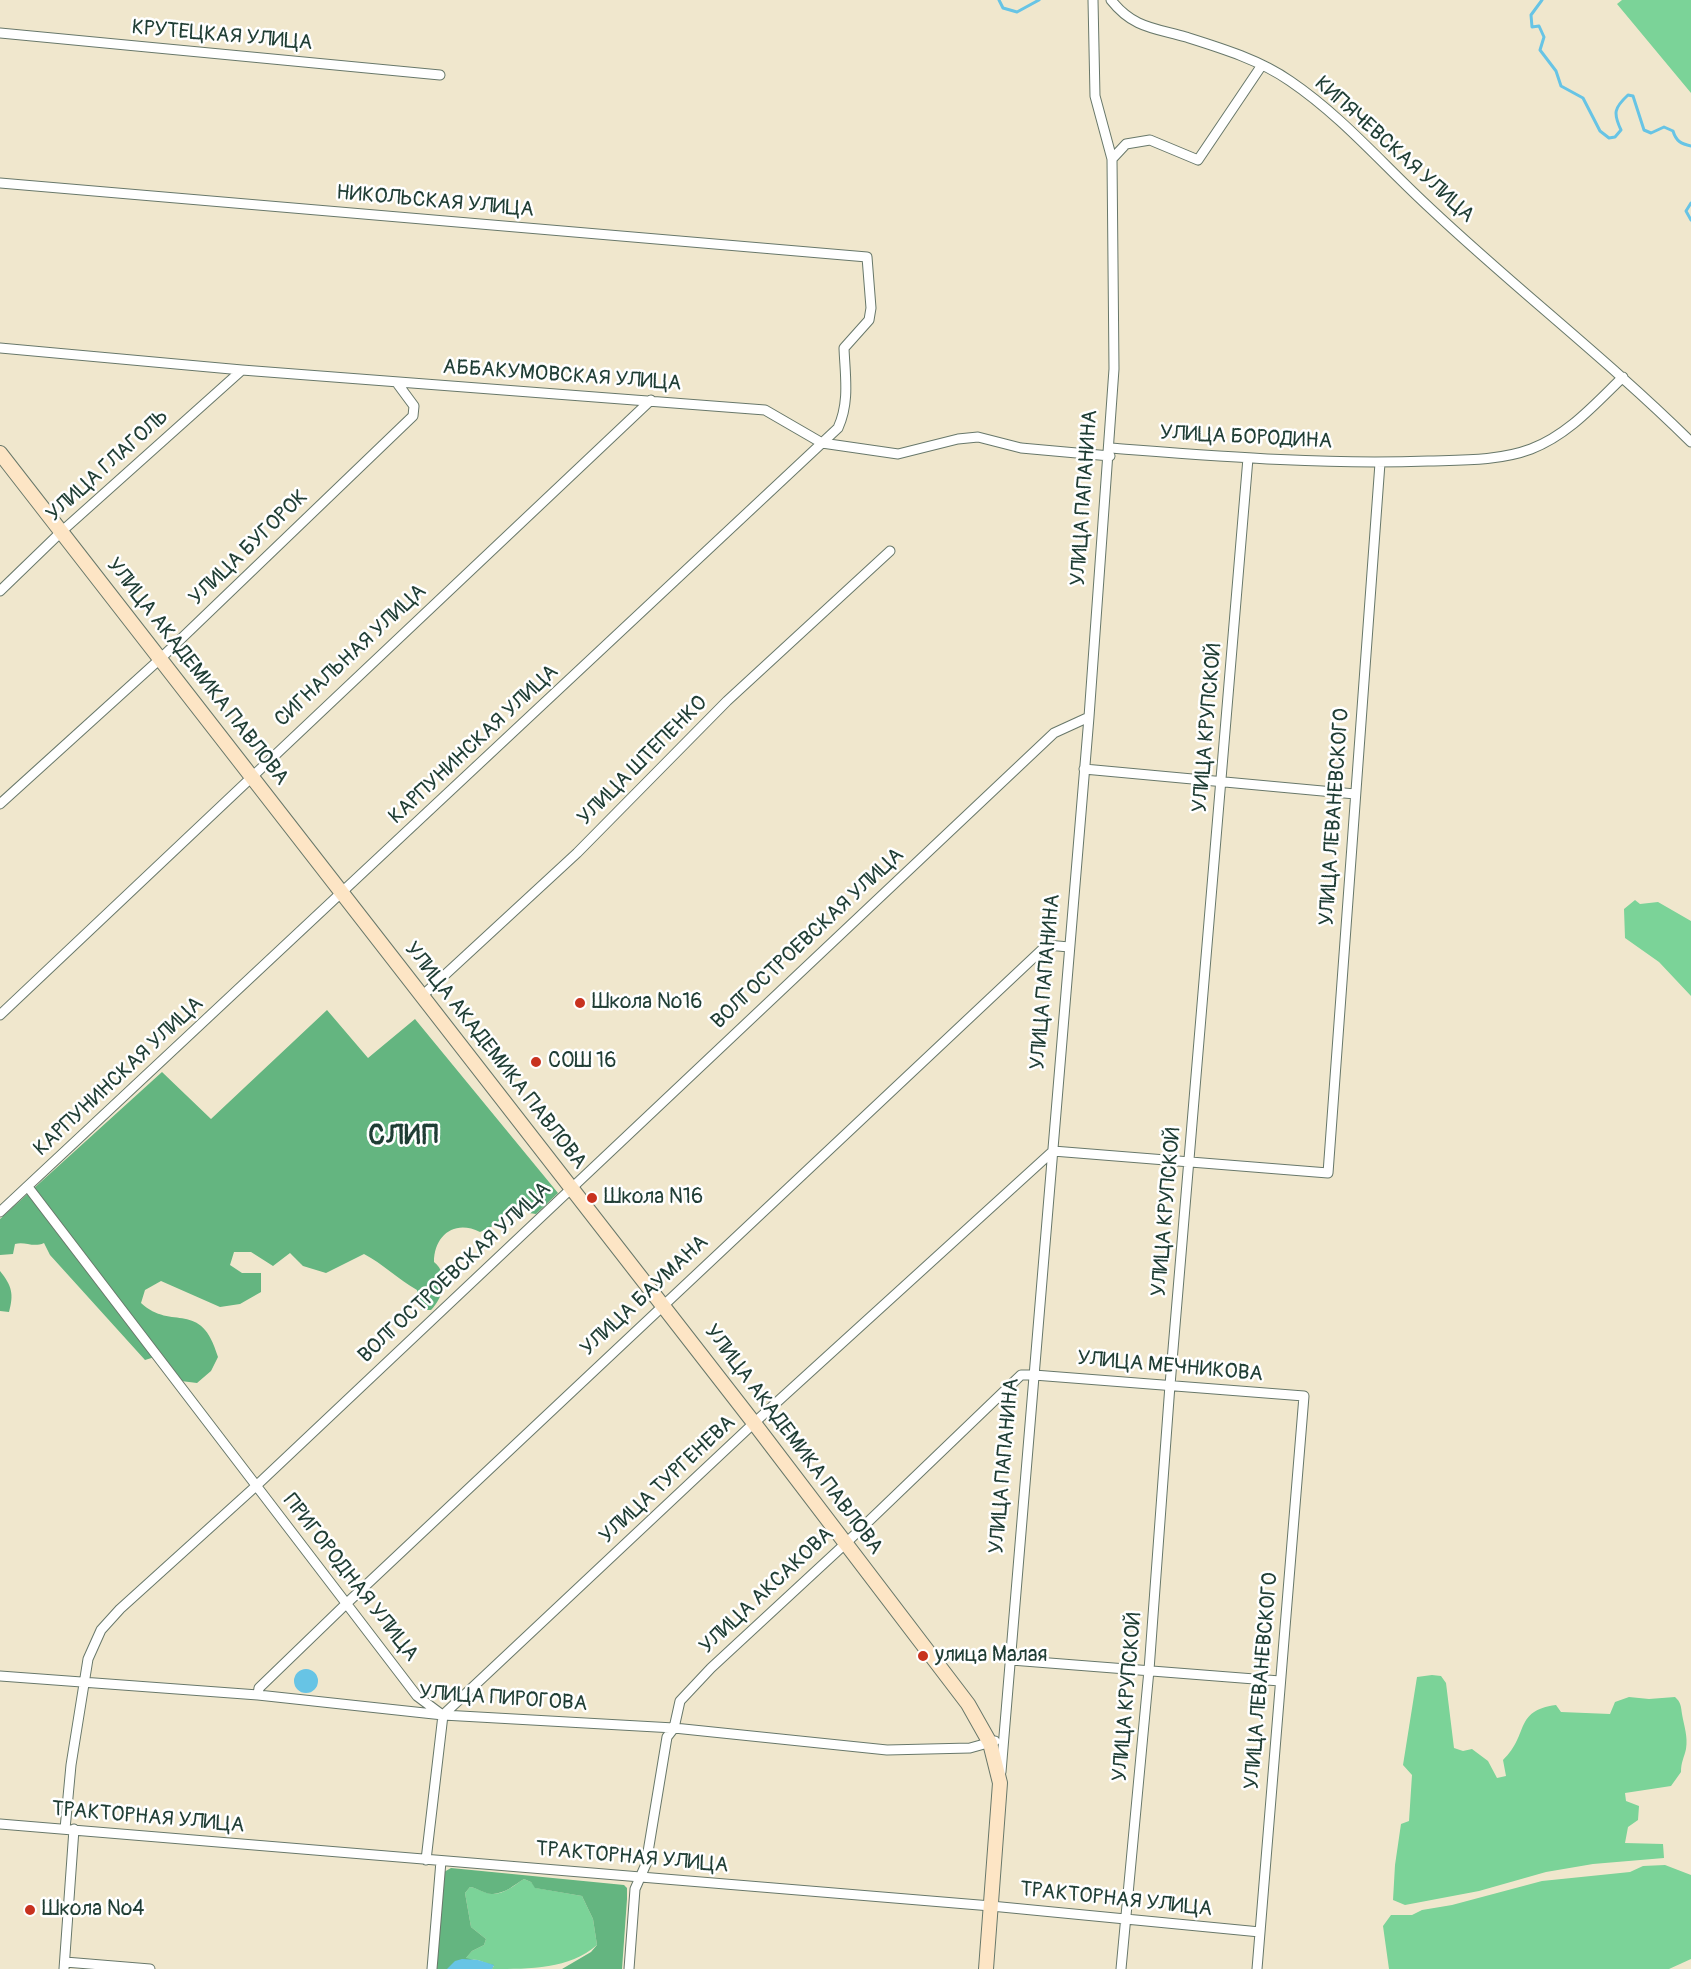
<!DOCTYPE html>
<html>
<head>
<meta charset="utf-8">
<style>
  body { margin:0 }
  canvas { display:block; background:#f0e7cd }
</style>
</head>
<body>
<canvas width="1691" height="1969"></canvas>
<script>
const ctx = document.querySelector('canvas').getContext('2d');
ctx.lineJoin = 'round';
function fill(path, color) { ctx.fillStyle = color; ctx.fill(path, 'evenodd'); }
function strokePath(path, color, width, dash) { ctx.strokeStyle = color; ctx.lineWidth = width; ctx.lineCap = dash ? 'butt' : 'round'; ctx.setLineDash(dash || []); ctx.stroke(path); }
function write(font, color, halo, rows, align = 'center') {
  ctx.font = font + ' Pangolin,sans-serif'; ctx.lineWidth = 5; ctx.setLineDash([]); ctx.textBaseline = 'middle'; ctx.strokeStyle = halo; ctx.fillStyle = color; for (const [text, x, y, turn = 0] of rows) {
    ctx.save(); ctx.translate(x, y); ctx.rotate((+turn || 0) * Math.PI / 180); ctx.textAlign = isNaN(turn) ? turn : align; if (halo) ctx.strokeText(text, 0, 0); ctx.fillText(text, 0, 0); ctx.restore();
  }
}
fill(new Path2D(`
  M 1622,0 L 1691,0 L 1691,93 L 1617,4 Z
  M 1635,900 L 1640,904 L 1658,902 L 1691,921 L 1691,996 L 1659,962 L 1625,938 L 1624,909 Z
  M 1432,1675 L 1441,1676 L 1446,1683 L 1454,1748 L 1463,1751 L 1472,1749 L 1488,1761 L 1497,1778 L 1506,1776 L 1503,1760 C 1530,1734 1513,1711 1556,1705 L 1561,1712 L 1610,1714 L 1615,1702 L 1629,1697 L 1649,1699 L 1675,1697 C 1681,1702 1681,1707 1682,1714 C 1684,1726 1688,1736 1686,1749 C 1684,1758 1681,1762 1681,1772 L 1671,1786 L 1625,1793 L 1626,1801 L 1639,1806 L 1638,1820 L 1628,1827 L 1625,1843 L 1663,1844 L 1664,1858 L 1593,1864 L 1546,1872 L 1479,1891 L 1405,1905 L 1393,1900 L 1395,1865 L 1401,1824 L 1409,1821 L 1412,1775 L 1403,1765 L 1417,1677 Z
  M 1665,1865 L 1691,1875 L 1691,1959 L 1669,1969 L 1389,1969 L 1383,1926 L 1391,1915 L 1412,1915 L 1422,1910 L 1452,1905 L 1542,1881 L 1630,1872 L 1643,1866 Z
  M 524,1879 L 531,1882 L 536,1888 L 582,1896 L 593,1919 L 597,1945 C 569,1969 531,1969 492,1969 L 494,1966 L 478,1960 L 465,1959 L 472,1951 L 484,1945 L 486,1939 L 471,1927 L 465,1893 L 470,1887 C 478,1888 485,1894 493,1894 C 505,1894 514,1885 524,1879 Z`), '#7bd398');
fill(new Path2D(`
  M 327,1010 L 368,1058 L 415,1019 L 558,1193 L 536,1214 L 529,1213 L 520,1206 L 512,1206 L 495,1225 L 480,1232 C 455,1219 434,1235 434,1262 C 450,1275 443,1298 431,1310 L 421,1310 L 417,1290 C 398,1279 383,1264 364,1254 L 326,1273 L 303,1266 L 290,1253 L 273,1266 L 251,1252 L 234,1252 L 230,1265 L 242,1273 L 261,1273 L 261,1292 L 240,1304 L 220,1307 L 161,1281 L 145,1290 L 141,1303 C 172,1332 201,1298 218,1357 L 211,1371 L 197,1383 L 181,1381 L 158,1356 L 145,1360 L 50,1255 L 44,1243 C 33,1248 25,1241 15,1244 L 13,1254 L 0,1255 L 0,1219 L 162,1072 L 211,1119 Z
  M 0,1271 C 12,1286 14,1294 9,1312 L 0,1311 Z
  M 451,1868 L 624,1885 L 627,1888 L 627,1899 L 622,1969 L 562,1969 L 591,1952 L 597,1945 L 593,1919 L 582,1896 L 535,1888 L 531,1882 L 524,1879 C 514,1885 506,1893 493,1894 C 486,1895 478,1888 470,1887 L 465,1893 L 471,1927 L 486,1939 L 484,1945 L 472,1951 L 466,1958 L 494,1965 L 492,1969 L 437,1969 L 444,1872 Z`), '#64b580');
fill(new Path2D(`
  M294 1681a12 12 0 1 1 24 0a12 12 0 1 1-24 0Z
  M 462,1959 L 478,1960 L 494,1965 L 492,1969 L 447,1969 L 455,1961 Z`), '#67c4e5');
strokePath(new Path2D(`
  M 999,0 L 1003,8 L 1017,12 L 1039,0
  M 1542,0 L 1531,15 L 1532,27 L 1539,26 L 1544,37 L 1540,50 L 1556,71 L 1561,86 L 1583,98 L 1600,131 L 1609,138 L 1615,137 L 1621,130 C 1613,113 1614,108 1628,95 L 1633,96 L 1644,130 L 1651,133 L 1664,127 L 1673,131 C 1676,141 1681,144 1691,146
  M 1691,203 L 1686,211 L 1691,220`), '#67c4e5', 3);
const street = new Path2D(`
  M 1111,0 C 1133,28 1154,28 1186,37 C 1221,48 1260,60 1290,81 C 1343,117 1384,166 1431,209 C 1516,289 1608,360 1691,442
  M 0,33 L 440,75
  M 1112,159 L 1126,144 L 1150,140 L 1198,160 L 1262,65
  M 0,183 L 867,257 L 871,308 L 869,320 L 844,348 C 845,375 850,402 838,428 L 0,1212
  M 0,348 L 242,370 L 765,410 L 822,443 L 898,454 L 958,439 L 978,437 L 1021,448 L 1110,456
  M 1110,448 C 1216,456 1322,465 1428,461 C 1462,460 1499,461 1531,449 C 1568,435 1595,404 1623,377
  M 0,591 L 61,532 L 242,370
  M 1084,769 L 1355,794
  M 0,804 L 160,659 L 413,416 L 414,406 L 397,383
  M 422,996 L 577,853 L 727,701 L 890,551
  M 0,1015 L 651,400
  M 28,1187 L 417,1696 L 441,1714
  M 1011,1660 L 1280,1681
  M 0,1676 L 258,1695 L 443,1715 L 674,1728 L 887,1750 L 970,1748 L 995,1741
  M 258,1695 L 259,1688 L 347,1603 L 1047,945 L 1069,947
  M 443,1715 L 754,1423 L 1053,1151 L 1328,1173 L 1380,463
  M 1001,1772 L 1089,717 L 1114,369 L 1112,159 L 1095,96 L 1093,0
  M 0,1824 L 991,1906 L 1260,1932
  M 65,1829 L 71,1765 L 88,1659 L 101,1630 L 120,1609 L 256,1486 L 1054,733 L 1089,717
  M 426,1860 L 443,1715
  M 65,1962 L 150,1969
  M 64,1969 L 74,1829
  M 432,1969 L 441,1861
  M 629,1969 L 635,1889 L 646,1864 L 667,1737 L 674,1728 L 680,1701 L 711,1668 L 845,1544 L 1021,1375 L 1034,1375 L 1304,1396 L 1257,1969
  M 1121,1969 L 1149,1670 L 1170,1385 L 1248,458`);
const secondary = new Path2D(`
  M 0,453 L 754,1423 L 968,1704 L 990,1743 L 1000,1783 L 986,1969`);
strokePath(street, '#68786a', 11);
strokePath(secondary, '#68786a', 16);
strokePath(street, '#fff', 9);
strokePath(secondary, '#fde5c5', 14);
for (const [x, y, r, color] of [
  [580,1003,6,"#c8321e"],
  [536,1062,6,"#c8321e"],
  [592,1198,6,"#c8321e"],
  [923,1656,6,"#c8321e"],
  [30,1910,6,"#c8321e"]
]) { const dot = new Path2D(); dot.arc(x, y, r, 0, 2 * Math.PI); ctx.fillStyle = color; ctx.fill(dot); strokePath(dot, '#fff', 2); }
write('21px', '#1f3d34', '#fff', [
  ["КРУТЕЦКАЯ УЛИЦА",222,36,5],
  ["КИПЯЧЕВСКАЯ УЛИЦА",1394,150,42],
  ["НИКОЛЬСКАЯ УЛИЦА",435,202,5],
  ["АББАКУМОВСКАЯ УЛИЦА",562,376,4],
  ["УЛИЦА БОРОДИНА",1246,438,3],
  ["УЛИЦА ГЛАГОЛЬ",108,466,-42],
  ["УЛИЦА ПАПАНИНА",1085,498,-86],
  ["УЛИЦА БУГОРОК",249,548,-44],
  ["СИГНАЛЬНАЯ УЛИЦА",351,656,-43],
  ["УЛИЦА АКАДЕМИКА ПАВЛОВА",197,672,52],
  ["УЛИЦА КРУПСКОЙ",1208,728,-85],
  ["КАРПУНИНСКАЯ УЛИЦА",474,745,-43],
  ["УЛИЦА ШТЕПЕНКО",643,761,-45],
  ["УЛИЦА ЛЕВАНЕВСКОГО",1335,817,-86],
  ["ВОЛГОСТРОЕВСКАЯ УЛИЦА",808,939,-43],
  ["УЛИЦА ПАПАНИНА",1046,982,-85],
  ["УЛИЦА АКАДЕМИКА ПАВЛОВА",495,1056,52],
  ["КАРПУНИНСКАЯ УЛИЦА",119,1077,-43],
  ["УЛИЦА КРУПСКОЙ",1167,1212,-85],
  ["ВОЛГОСТРОЕВСКАЯ УЛИЦА",455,1273,-43],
  ["УЛИЦА БАУМАНА",645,1296,-43],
  ["УЛИЦА МЕЧНИКОВА",1170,1367,5],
  ["УЛИЦА АКАДЕМИКА ПАВЛОВА",793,1440,53],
  ["УЛИЦА ПАПАНИНА",1005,1466,-85],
  ["УЛИЦА ТУРГЕНЕВА",668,1480,-43],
  ["ПРИГОРОДНАЯ УЛИЦА",350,1578,52],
  ["УЛИЦА АКСАКОВА",767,1591,-43],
  ["УЛИЦА ЛЕВАНЕВСКОГО",1262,1681,-85],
  ["УЛИЦА КРУПСКОЙ",1128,1697,-85],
  ["УЛИЦА ПИРОГОВА",503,1699,4],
  ["ТРАКТОРНАЯ УЛИЦА",148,1818,5],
  ["ТРАКТОРНАЯ УЛИЦА",632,1858,5],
  ["ТРАКТОРНАЯ УЛИЦА",1116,1900,6]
]);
write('21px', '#1f3d34', '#fff', [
  ["Школа №16",592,1003],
  ["СОШ 16",548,1062],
  ["Школа N16",604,1198],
  ["улица Малая",935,1656],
  ["Школа №4",42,1910]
], 'left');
ctx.letterSpacing = '1.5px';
write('bold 27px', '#1f3d34', '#fff', [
  ["СЛИП",404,1137]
]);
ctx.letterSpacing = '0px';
</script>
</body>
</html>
